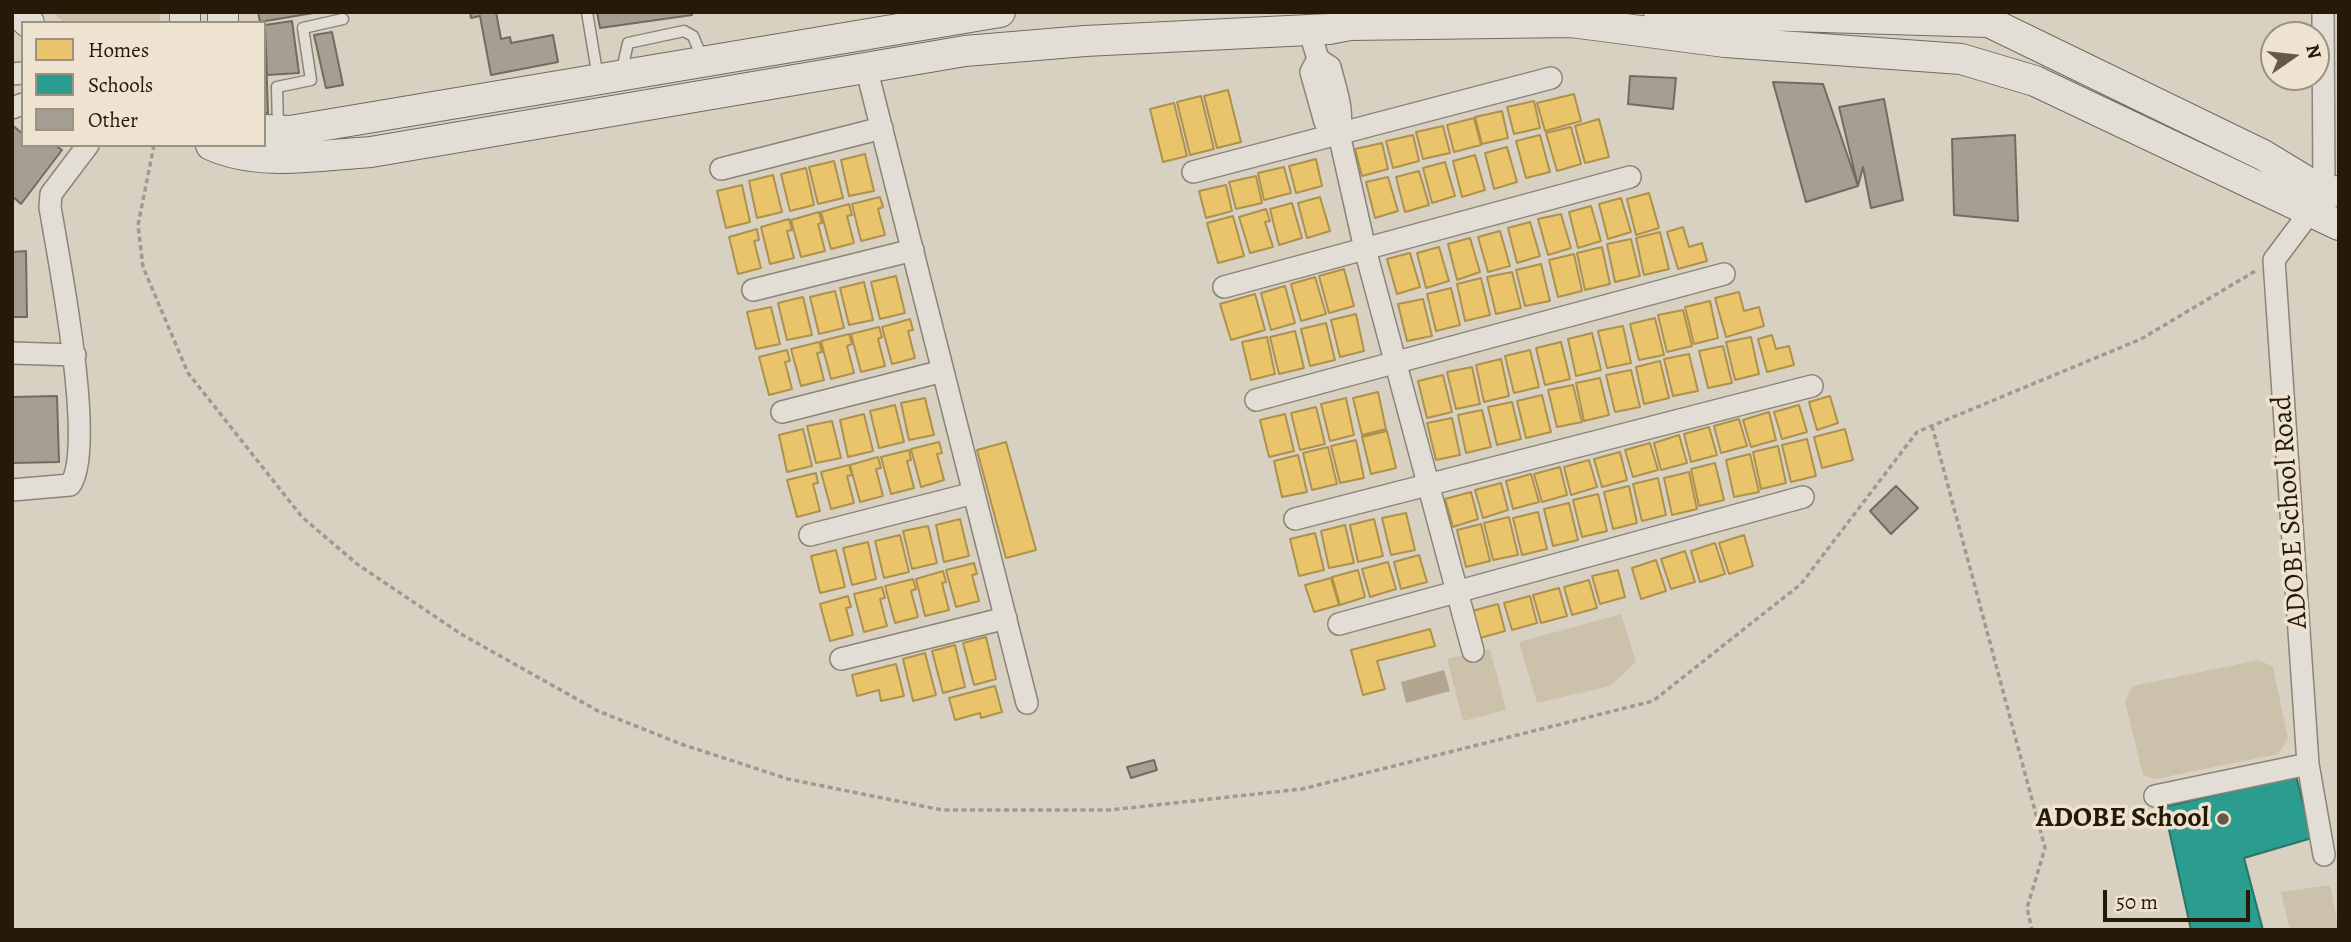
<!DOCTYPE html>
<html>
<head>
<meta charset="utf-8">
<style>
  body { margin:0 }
  #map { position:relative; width:2351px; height:942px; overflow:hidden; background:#d8d0c0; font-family:Alegreya,serif }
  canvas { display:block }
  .frame { position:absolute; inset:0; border:14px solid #261908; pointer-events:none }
  .legend { position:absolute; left:21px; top:21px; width:245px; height:126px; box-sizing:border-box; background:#ede3d0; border:2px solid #9d9280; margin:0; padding:9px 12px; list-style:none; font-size:21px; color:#261908 }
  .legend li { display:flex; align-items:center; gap:14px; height:35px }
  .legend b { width:35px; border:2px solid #9d9280 }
  .north { position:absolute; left:2260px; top:21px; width:70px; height:70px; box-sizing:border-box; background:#ede3d0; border:2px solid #9d9280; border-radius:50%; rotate:76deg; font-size:19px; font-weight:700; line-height:28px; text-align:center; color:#261908 }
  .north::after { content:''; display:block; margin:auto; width:24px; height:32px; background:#645948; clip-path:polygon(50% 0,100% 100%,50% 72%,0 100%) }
  .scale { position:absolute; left:2103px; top:890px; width:147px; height:32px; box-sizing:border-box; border:4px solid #261908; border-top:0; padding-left:9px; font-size:21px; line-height:24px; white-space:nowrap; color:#261908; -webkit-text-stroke:5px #ede3d0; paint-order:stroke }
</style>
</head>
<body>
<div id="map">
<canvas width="2351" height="942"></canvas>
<div class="frame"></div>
<ul class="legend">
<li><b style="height:19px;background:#e9c46a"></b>Homes</li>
<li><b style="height:19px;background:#2a9d8f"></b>Schools</li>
<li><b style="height:19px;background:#a59f93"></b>Other</li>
</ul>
<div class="north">N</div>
<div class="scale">50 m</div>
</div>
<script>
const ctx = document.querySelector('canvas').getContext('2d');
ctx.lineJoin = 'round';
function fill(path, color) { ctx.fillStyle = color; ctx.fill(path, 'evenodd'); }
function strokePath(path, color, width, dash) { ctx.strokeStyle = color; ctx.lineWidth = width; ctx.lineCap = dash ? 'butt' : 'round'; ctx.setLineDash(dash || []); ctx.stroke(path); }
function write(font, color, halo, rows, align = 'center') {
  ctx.font = font + ' Alegreya,serif'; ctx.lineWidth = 7; ctx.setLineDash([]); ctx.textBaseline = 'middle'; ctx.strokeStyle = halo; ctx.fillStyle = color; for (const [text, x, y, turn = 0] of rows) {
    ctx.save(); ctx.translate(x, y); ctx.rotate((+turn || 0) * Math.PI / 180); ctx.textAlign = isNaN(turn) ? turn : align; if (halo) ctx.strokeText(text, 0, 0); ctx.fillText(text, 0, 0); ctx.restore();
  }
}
fill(new Path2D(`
  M 53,12 L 160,12 L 160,23 L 64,23 Z
  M 1621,614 L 1636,662 L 1610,686 L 1537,703 L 1519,642 Z
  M 1490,649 L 1506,710 L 1463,721 L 1447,659 Z
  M 2259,660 L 2273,667 L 2288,739 L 2278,754 L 2155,779 L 2143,775 L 2125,701 L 2133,686 Z
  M 2330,885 L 2339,930 L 2290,930 L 2281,892 Z`), '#ccc1aa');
fill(new Path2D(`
  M 1444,670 L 1450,691 L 1406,703 L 1401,682 Z`), '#b3a690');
const homes = new Path2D(`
  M 1228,90 L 1241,142 L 1217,148 L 1204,96 Z
  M 1574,94 L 1581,121 L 1545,131 L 1537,103 Z
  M 1201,96 L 1214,149 L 1190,155 L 1177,102 Z
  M 1534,101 L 1540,128 L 1514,134 L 1507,107 Z
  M 1174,103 L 1187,156 L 1163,162 L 1150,109 Z
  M 1502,111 L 1508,138 L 1482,144 L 1475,117 Z
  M 1474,118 L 1481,145 L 1454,152 L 1447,125 Z
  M 1599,119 L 1609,157 L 1585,163 L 1575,126 Z
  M 1443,126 L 1450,153 L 1423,159 L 1416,132 Z
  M 1571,127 L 1581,164 L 1557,171 L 1546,133 Z
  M 1413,135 L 1419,161 L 1393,168 L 1386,141 Z
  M 1540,135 L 1550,172 L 1526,178 L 1516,141 Z
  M 1382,143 L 1388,169 L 1362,176 L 1355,149 Z
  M 1507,147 L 1517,182 L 1494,189 L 1485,153 Z
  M 865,154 L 874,191 L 849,196 L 841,160 Z
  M 1475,155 L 1485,190 L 1462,197 L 1453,161 Z
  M 1316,159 L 1322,186 L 1296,193 L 1289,166 Z
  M 834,161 L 843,198 L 818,204 L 809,167 Z
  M 1445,162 L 1455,196 L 1432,203 L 1423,168 Z
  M 1284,167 L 1291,193 L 1264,200 L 1258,173 Z
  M 806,168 L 814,205 L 790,211 L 781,174 Z
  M 1419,171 L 1429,205 L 1405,212 L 1396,177 Z
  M 773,175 L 782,212 L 757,218 L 749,181 Z
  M 1256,176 L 1262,203 L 1236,209 L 1229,182 Z
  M 1388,177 L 1398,211 L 1375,218 L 1366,182 Z
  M 742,185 L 750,222 L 726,228 L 717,191 Z
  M 1226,185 L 1232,211 L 1206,218 L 1199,191 Z
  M 1649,193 L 1659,228 L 1636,235 L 1627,199 Z
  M 880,197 L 883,207 L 878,209 L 885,235 L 861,241 L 852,204 Z
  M 1320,197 L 1330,231 L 1307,238 L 1298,203 Z
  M 1621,198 L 1631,232 L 1608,239 L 1599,204 Z
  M 1292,203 L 1302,238 L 1279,245 L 1270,209 Z
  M 849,204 L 852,215 L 847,216 L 854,243 L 831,249 L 821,212 Z
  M 1591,206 L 1601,241 L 1578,248 L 1569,212 Z
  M 1266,209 L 1270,221 L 1265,222 L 1273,247 L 1250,253 L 1239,217 Z
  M 819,212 L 822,223 L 818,224 L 825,251 L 801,257 L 791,220 Z
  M 1561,214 L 1571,248 L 1548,255 L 1538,219 Z
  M 1233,216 L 1244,256 L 1218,263 L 1207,223 Z
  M 789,219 L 792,230 L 787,231 L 794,258 L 770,264 L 761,227 Z
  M 1530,222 L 1540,256 L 1517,263 L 1508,228 Z
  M 1683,227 L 1689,247 L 1702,243 L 1707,261 L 1678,269 L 1667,232 Z
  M 757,229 L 759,240 L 754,241 L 761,268 L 738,274 L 729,237 Z
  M 1500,231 L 1510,266 L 1488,272 L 1478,237 Z
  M 1660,232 L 1669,269 L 1644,275 L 1636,238 Z
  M 1470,238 L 1480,272 L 1457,280 L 1448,244 Z
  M 1631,239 L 1640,276 L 1615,282 L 1607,244 Z
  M 1439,247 L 1449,281 L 1426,288 L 1417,253 Z
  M 1602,247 L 1610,284 L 1585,290 L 1577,253 Z
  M 1410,253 L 1420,287 L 1397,294 L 1387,259 Z
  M 1574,254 L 1582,291 L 1558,297 L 1549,260 Z
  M 1541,264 L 1550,301 L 1525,306 L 1516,270 Z
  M 1344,269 L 1354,306 L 1329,313 L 1319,276 Z
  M 1512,272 L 1521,308 L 1496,314 L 1487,277 Z
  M 896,276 L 905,313 L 880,319 L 871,282 Z
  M 1315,277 L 1326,314 L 1301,321 L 1291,284 Z
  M 1481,278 L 1490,315 L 1465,321 L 1457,284 Z
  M 864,282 L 873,320 L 849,325 L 840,288 Z
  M 1285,286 L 1295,323 L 1271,330 L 1261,293 Z
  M 1451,288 L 1460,325 L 1436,331 L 1427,294 Z
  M 835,291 L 844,328 L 819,334 L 810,297 Z
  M 1739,292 L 1744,311 L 1759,307 L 1764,326 L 1726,337 L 1715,298 Z
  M 1255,294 L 1265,330 L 1231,340 L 1220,304 Z
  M 803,297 L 812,335 L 787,340 L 778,303 Z
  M 1423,299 L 1432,336 L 1407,341 L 1398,304 Z
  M 1710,301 L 1718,338 L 1694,344 L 1685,307 Z
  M 771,307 L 780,344 L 756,349 L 747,312 Z
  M 1683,310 L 1692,346 L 1667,352 L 1658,315 Z
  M 1356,314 L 1364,351 L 1340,357 L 1331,320 Z
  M 1655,318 L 1664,355 L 1639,360 L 1630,324 Z
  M 910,319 L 913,330 L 908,331 L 915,358 L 892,364 L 882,327 Z
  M 1326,323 L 1335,360 L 1310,366 L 1301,329 Z
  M 1623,326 L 1631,363 L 1607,368 L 1598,331 Z
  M 879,327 L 882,337 L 878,339 L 885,366 L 861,372 L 851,334 Z
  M 1295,331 L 1304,368 L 1279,374 L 1270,337 Z
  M 1592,333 L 1601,370 L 1576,376 L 1568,339 Z
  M 849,334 L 852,344 L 847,346 L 854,373 L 831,379 L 821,341 Z
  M 1772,335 L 1776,349 L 1789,346 L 1794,365 L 1767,372 L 1758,339 Z
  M 1267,337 L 1275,374 L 1251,380 L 1242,342 Z
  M 1751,337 L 1759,374 L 1735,380 L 1726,342 Z
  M 819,342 L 822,352 L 817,353 L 824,380 L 801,386 L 791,349 Z
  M 1561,342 L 1570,379 L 1545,385 L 1536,348 Z
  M 1723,346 L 1732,383 L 1708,388 L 1699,351 Z
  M 787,350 L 790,361 L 785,362 L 792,389 L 769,395 L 759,357 Z
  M 1530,350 L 1539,387 L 1514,393 L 1505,356 Z
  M 1689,354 L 1698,391 L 1673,396 L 1664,359 Z
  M 1501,359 L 1509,396 L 1484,402 L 1476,365 Z
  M 1660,361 L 1669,398 L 1644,404 L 1636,367 Z
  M 1472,367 L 1480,404 L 1456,409 L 1447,372 Z
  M 1631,370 L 1640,407 L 1615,412 L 1606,375 Z
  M 1443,375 L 1452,412 L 1427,418 L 1418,381 Z
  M 1600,378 L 1609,415 L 1584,421 L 1576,383 Z
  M 1573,385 L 1582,422 L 1557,427 L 1548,390 Z
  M 1378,392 L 1386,429 L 1362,435 L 1353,398 Z
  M 1542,395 L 1551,432 L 1526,438 L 1517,401 Z
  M 1830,396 L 1838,423 L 1817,430 L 1809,402 Z
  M 925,398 L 934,435 L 909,440 L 901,403 Z
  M 1346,398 L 1354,435 L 1330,441 L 1321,404 Z
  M 1512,402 L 1521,439 L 1497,445 L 1488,407 Z
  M 895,405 L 904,442 L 879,448 L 870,411 Z
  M 1799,405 L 1807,432 L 1782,439 L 1774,412 Z
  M 1316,407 L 1325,444 L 1300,450 L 1291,413 Z
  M 1482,410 L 1491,447 L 1466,453 L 1458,415 Z
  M 1769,412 L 1776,440 L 1751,447 L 1743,420 Z
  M 864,414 L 873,451 L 848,457 L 840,420 Z
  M 1285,414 L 1294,451 L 1269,457 L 1260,420 Z
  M 1452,418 L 1460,455 L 1436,460 L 1427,423 Z
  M 1739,419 L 1747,446 L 1721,453 L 1714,426 Z
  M 832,421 L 841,458 L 816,463 L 807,426 Z
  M 1709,427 L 1717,455 L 1691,462 L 1684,434 Z
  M 803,429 L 812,466 L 787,472 L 779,435 Z
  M 1845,429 L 1853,460 L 1822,468 L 1814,437 Z
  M 1387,431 L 1396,468 L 1371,474 L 1362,437 Z
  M 1679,435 L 1687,463 L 1661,470 L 1654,443 Z
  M 1807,439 L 1816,476 L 1791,482 L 1782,445 Z
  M 1356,440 L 1364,478 L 1340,483 L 1331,446 Z
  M 939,442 L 942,453 L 937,454 L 944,480 L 921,487 L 911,449 Z
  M 1006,442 L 1036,550 L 1006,558 L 977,450 Z
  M 1650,443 L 1658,470 L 1633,477 L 1625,450 Z
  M 1778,446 L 1786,483 L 1761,489 L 1753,452 Z
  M 1328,447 L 1337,484 L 1312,490 L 1303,453 Z
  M 909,450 L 911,460 L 907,461 L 914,488 L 891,494 L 881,457 Z
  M 1620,452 L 1627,480 L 1602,487 L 1594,459 Z
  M 1750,454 L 1759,492 L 1734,497 L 1726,460 Z
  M 1298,455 L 1307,492 L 1282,497 L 1274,461 Z
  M 878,457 L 881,468 L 876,469 L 883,496 L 860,502 L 850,465 Z
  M 1589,460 L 1597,487 L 1571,495 L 1564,467 Z
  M 1715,463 L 1724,500 L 1699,506 L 1691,469 Z
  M 849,465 L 852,475 L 847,476 L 854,503 L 831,509 L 821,472 Z
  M 1560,467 L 1567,495 L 1542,502 L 1534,474 Z
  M 1689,472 L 1697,509 L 1672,515 L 1664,478 Z
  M 816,473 L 818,483 L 813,484 L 820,511 L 797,517 L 787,480 Z
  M 1531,474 L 1539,502 L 1513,509 L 1506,481 Z
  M 1658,478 L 1666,515 L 1642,521 L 1633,484 Z
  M 1501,483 L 1508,510 L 1483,518 L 1475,490 Z
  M 1629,486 L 1637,523 L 1613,529 L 1604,492 Z
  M 1471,492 L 1478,519 L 1453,527 L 1445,499 Z
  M 1598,494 L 1607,531 L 1582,537 L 1573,500 Z
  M 1569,503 L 1578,540 L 1553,546 L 1544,509 Z
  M 1538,512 L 1547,549 L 1522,555 L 1513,518 Z
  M 1406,513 L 1415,550 L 1391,555 L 1382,518 Z
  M 1509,517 L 1518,555 L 1493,560 L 1484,523 Z
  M 960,519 L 969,556 L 944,562 L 936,525 Z
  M 1374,519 L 1383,556 L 1358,562 L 1350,525 Z
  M 1481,524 L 1490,561 L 1466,567 L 1457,530 Z
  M 1345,525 L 1354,563 L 1329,568 L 1321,531 Z
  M 928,526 L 937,563 L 912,569 L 903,531 Z
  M 1315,533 L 1324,570 L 1299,576 L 1290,539 Z
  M 900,535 L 909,572 L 884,578 L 875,541 Z
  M 1744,535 L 1753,566 L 1729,574 L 1719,543 Z
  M 868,542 L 876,579 L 852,585 L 843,548 Z
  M 1715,543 L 1725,574 L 1700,582 L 1691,551 Z
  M 836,550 L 845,587 L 820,593 L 811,556 Z
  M 1685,551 L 1695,582 L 1671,589 L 1661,559 Z
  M 1419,555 L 1427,582 L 1401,589 L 1394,562 Z
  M 1656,560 L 1666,591 L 1641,599 L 1632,568 Z
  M 1388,562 L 1396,589 L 1370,597 L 1362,569 Z
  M 974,563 L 977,574 L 972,575 L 979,601 L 956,607 L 946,570 Z
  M 1358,570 L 1365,597 L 1340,605 L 1332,577 Z
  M 1618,570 L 1625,597 L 1600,604 L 1592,576 Z
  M 943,571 L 946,582 L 942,583 L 949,610 L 925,616 L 916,579 Z
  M 1331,578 L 1339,605 L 1314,612 L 1305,585 Z
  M 913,579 L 916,589 L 911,591 L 918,617 L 895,623 L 885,586 Z
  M 1589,580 L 1597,608 L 1572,615 L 1564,587 Z
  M 882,587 L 885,598 L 880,599 L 887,626 L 864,632 L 854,594 Z
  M 1559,588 L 1567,616 L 1541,623 L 1533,595 Z
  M 848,596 L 851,607 L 846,608 L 853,635 L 830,641 L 820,604 Z
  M 1530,596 L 1537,623 L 1512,630 L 1504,603 Z
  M 1498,604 L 1505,631 L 1480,638 L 1472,611 Z
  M 1430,629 L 1435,646 L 1377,661 L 1385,689 L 1363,695 L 1351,650 Z
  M 986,637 L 996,679 L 974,685 L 963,643 Z
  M 955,645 L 965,687 L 943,693 L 932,651 Z
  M 925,653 L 936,695 L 913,701 L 903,659 Z
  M 896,664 L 904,696 L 881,701 L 879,690 L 857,696 L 852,675 Z
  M 995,686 L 1002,712 L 981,718 L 980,713 L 955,720 L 949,698 Z`);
fill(homes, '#e9c46a');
strokePath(homes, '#ae914d', 2);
const schools = new Path2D(`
  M 2296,776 L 2312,838 L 2244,858 L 2263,930 L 2191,930 L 2164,807 Z`);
fill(schools, '#2a9d8f');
strokePath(schools, '#297566', 2);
const building = new Path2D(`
  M 258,12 L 319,12 L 260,22 Z
  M 470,12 L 496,12 L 501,39 L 510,37 L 511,43 L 553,35 L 558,62 L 491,75 L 480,16 L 471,18 Z
  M 597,12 L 692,12 L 692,15 L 600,28 Z
  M 292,21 L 299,73 L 267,75 L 265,25 Z
  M 265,25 L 268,113 L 264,113 L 264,25 Z
  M 332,32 L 343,85 L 326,88 L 314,35 Z
  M 1630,76 L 1676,78 L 1673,109 L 1628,104 Z
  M 1773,82 L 1823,84 L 1858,186 L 1806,202 Z
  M 1884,99 L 1903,200 L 1871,208 L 1863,167 L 1858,186 L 1839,107 Z
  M 12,125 L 23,134 L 23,145 L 55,145 L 62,150 L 21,204 L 12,196 Z
  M 2015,135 L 2018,221 L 1954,215 L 1952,139 Z
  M 26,251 L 27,317 L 12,317 L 12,252 Z
  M 57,396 L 59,462 L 12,463 L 12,397 Z
  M 1896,486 L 1918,508 L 1891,534 L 1870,511 Z
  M 1154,760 L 1157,770 L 1131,778 L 1127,767 Z`);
fill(building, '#a59f93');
strokePath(building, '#716b60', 2);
const lane = new Path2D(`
  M 587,12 L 598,78
  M 621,74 L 628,43 L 684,31 L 693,36 L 703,60
  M 278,127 L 277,87 L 311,80 L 303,28 L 343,19`);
const street = new Path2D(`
  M 2323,12 L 2324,192
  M 1309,29 L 1318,59 L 1330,67 C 1336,91 1344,110 1339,134 L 1365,249 L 1473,651
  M 1318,59 L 1311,72 L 1325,122 L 1339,134
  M 866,67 L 1027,703
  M 12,74 L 23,73
  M 12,108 L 23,104
  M 721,169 L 882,128
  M 1193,172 L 1551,78
  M 2310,212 L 2274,260 L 2308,764 L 2324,855
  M 1224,287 L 1630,177
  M 753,290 L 913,250
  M 12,353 L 75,355
  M 1256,400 L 1724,274
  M 782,412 L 943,371
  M 12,490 L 70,485 C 97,450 58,256 50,207 L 51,194 L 88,145
  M 1295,519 L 1812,386
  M 810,535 L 974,493
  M 1339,624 L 1803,497
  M 841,659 L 1006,618
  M 2155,796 L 2308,764`);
const secondary = new Path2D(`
  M 17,12 L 29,23
  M 185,12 L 185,23
  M 1659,12 L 1989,22 L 2263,155 L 2324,192 L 2339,191
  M 223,23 L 223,12
  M 264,130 L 290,131 L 1000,12
  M 211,145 C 260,167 319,155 371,152 L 965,51 L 1085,41 L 1329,29 L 1350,25 L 1571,22 L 1725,42 L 1961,59 L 2035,81 L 2339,225`);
strokePath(lane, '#8a8479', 13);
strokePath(street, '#8a8479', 24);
strokePath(secondary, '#716b60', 32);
strokePath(new Path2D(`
  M 154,145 L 138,225 L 143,267 L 188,373 L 302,517 L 357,564 L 461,634 L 598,711 L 681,744 L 788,779 L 942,810 L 1110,810 L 1302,789 L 1653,701 L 1801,584 L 1917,432 L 2141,339 L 2257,270
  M 1932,426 L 2045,848 L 2027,908 L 2032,930`), '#9e9a91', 3.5, [5, 3.5]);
strokePath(lane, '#e2ded5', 10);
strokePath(street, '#e2ded5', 21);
strokePath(secondary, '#e2ded5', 30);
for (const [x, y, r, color] of [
  [2223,819,7,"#645948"]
]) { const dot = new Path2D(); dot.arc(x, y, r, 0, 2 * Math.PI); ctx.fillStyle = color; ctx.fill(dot); strokePath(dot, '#ede3d0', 2.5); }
write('28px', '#261908', '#ede3d0', [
  ["ADOBE School Road",2291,512,-94]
]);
write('bold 28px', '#261908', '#ede3d0', [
  ["ADOBE School",2209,819]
], 'right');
</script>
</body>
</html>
